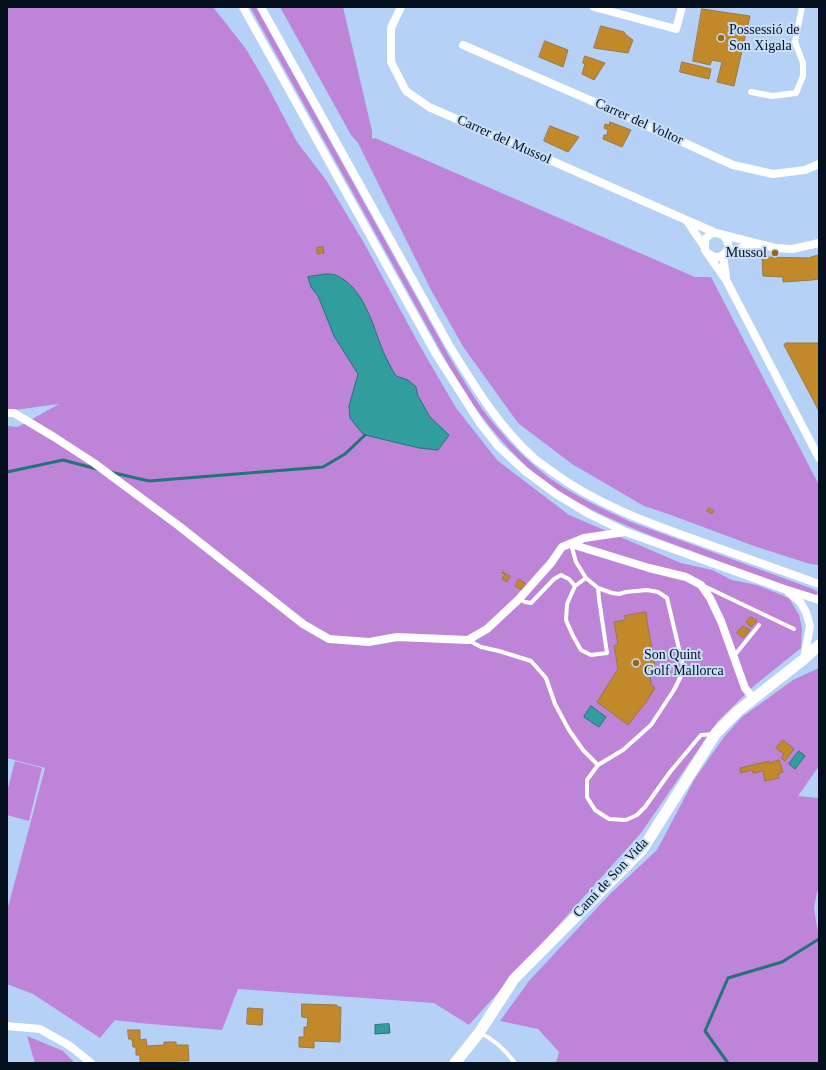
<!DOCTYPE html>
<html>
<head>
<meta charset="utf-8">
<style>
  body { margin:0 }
  #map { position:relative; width:826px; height:1070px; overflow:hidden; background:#b5d1f6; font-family:"Times New Roman",serif }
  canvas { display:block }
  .frame { position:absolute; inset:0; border:8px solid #05101f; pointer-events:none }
</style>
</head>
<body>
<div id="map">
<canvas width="826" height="1070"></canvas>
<div class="frame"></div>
</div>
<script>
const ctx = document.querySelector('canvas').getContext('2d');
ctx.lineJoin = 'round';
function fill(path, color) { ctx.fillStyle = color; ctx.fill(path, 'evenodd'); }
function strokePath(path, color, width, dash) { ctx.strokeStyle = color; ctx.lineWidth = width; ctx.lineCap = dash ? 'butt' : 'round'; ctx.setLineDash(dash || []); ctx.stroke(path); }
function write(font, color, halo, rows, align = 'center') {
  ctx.font = font + ' "Times New Roman",serif'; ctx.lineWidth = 4; ctx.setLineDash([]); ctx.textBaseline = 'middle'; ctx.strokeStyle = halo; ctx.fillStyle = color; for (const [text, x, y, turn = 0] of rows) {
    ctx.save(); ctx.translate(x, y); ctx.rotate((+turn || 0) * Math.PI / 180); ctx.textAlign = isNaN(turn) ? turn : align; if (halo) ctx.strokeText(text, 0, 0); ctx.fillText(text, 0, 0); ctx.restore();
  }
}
fill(new Path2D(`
  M 7,7 L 213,7 L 246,49 L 267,85 L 297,142 L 326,180 L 364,243 L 420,346 L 456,408 L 498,461 L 569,515 L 681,563 L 712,570 L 732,580 L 757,585 L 789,598 L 799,615 L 802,628 L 801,648 L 755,685 L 718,721 L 641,833 L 469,1025 L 434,1003 L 238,989 L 222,1030 L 139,1023 L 115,1020 L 100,1038 L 33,994 L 7,984 L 7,911 L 45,768 L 7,758 L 7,426 L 18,427 L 59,404 L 7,411 Z
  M 250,7 L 256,7 L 450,358 C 462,377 473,397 486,414 C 504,437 525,459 548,477 C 573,495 603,509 631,522 L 813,589 L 818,592 L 816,595 C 766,580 718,561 670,543 C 626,526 578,507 540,478 C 515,458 493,432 474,406 C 466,394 458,381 450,368 Z
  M 280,7 L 343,7 L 372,131 L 372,139 L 375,138 L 695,277 L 711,277 L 819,485 L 819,565 L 810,564 L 754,546 L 671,515 L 644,506 L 572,464 L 518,423 L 464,348 L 431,290 L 358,143 L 351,135 Z
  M 819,668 L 819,766 L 798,796 L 819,798 L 819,889 L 817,892 L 814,908 L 819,940 L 819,1063 L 556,1063 L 559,1052 L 538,1029 L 500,1021 L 529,981 L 610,894 L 657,850 L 694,780 L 724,737 L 742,717 L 793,680 Z
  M 15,761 L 42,768 L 29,821 L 7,815 L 7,792 Z
  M 27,1036 L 63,1051 L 75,1063 L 35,1063 Z`), '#be84d8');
const water = new Path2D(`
  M 326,274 C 329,274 332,274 335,275 C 364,286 373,327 383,351 C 387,360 391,368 396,376 L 408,380 L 416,387 L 418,396 L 430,417 L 449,435 L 438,450 L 419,448 L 365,435 L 362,433 L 350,418 L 349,406 L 358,374 L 334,336 L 318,296 L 311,287 L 308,277 Z
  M 591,706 L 606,717 L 599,727 L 584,717 Z
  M 799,751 L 805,756 L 795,769 L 789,764 Z
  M 389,1024 L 390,1033 L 375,1034 L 375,1025 Z`);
fill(water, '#329d9d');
strokePath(water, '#247377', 1);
strokePath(new Path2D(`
  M 7,472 L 63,460 L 97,469
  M 110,472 L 149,481 L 323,467 L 345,454 L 365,435
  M 728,1063 L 705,1031 L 728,978 L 782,962 L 819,939`), '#247377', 3);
const building = new Path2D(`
  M 702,9 L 750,16 L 734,86 L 717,82 L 722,62 L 712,60 L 710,65 L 693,61 Z
  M 601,26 L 624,32 L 626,35 L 633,40 L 628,53 L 594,48 Z
  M 545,41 L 568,50 L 563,67 L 539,57 Z
  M 585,56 L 605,63 L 594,80 L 582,74 L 585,64 L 583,63 Z
  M 682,62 L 711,69 L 709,79 L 680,72 Z
  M 610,122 L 631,130 L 622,147 L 603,139 L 604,135 L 607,135 L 608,130 L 604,128 L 605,124 L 609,125 Z
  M 550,126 L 579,137 L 568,152 L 544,141 Z
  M 323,247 L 324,253 L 317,254 L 317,248 Z
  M 819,255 L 819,279 L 812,280 L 783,282 L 783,277 L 763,276 L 762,257 L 808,258 Z
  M 786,343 L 819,343 L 819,411 L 784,345 Z
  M 709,508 L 714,511 L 712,514 L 707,511 Z
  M 503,572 L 510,576 L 507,582 L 502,579 L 505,574 L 502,573 Z
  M 519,579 L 526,584 L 522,590 L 515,586 Z
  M 646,612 L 647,621 L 656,672 L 650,673 L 651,685 L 655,688 L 646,702 L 628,725 L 597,702 L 618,669 L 614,646 L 618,644 L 614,622 L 625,620 L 625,616 Z
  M 751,617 L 757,621 L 751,627 L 746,622 Z
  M 743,626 L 750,630 L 743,638 L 737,633 Z
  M 783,740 L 794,749 L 785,761 L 781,758 L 784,754 L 776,748 Z
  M 779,760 L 783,772 L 778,774 L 779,778 L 765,781 L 763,771 L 753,773 L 752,770 L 741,773 L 740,768 L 769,761 L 769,763 Z
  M 302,1004 L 337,1005 L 337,1007 L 341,1007 L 340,1042 L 314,1041 L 314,1048 L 299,1047 L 299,1037 L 304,1037 L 304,1027 L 307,1027 L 308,1018 L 302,1017 Z
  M 248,1008 L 263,1009 L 262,1025 L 247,1024 Z
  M 128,1030 L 140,1030 L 140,1040 L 146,1039 L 147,1046 L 164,1045 L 164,1042 L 176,1042 L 176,1045 L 188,1045 L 189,1061 L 177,1061 L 177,1063 L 140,1063 L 140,1055 L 136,1055 L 136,1047 L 133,1047 L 132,1039 L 129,1039 Z`);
fill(building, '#c2892b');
strokePath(building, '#98774a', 1);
strokePath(new Path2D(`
  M 571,544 L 576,562 L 586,578 L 598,588 L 612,593 L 619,594 L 626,592 L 647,590 L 658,592 L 667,598 L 684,670 L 674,690 L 651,725 L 623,750 L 598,765 L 587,780 L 587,797 L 595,810 L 609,819 L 626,820 L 637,815 L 645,807 L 670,772 L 701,735 L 714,734
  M 586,578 L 575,586 L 567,604 L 566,620 L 573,636 L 581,650 L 591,655 L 607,653 L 599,599 L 598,588
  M 704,586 L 794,629
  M 519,599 L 525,602 L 531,603 L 554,579 L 561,575 L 569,579 L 575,586
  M 468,640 L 481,647 L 499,651 L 531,661 L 546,678 L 555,704 L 569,730 L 583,750 L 598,765
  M 734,656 L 759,625
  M 480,1033 C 494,1039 506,1051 515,1063`), '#fff', 4);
strokePath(new Path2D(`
  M 751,92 L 772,96 L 796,93 L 803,76 L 803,63 L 795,42 L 802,7`), '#fff', 6);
strokePath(new Path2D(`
  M 243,7 L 436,354 L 480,423 L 498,446 L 525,471 L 556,494 L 589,514 L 626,532 L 784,589 L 819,600
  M 261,7 L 449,345 C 475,387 498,426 535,459 C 541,464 548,468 554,473 C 598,505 649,523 699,541 C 739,555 779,570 819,584
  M 401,7 L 391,28 L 391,62 L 406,91 L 429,107 L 716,233 L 775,248 L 792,249 L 819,243
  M 594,7 L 676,29 L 682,7
  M 463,45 L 601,105 L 733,165 L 773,174 L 805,170 L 819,164
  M 687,221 L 704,246
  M 716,233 L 712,233 L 706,238 L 705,242 L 705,250 L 726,280 L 819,458
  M 726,252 L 756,244
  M 709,254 C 722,264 736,247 723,235
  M 723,255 L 726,277
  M 7,413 L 14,413 L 54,437 L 94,463 L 179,526 L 303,624 L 329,639 L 369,642 L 397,637 L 468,640 L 487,629 L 519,599 L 551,563 L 562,547 L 584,538 L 625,532
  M 571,544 L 649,568 L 686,577 L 701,585 L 710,598 L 721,621 L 745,688 L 754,699
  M 789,593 L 800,602 L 806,612 L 810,626 L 804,659
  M 7,1026 L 40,1029 L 70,1046 L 91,1063`), '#fff', 8);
strokePath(new Path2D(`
  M 455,1063 L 479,1033 L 514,979 L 642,850 L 716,733 L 738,711 L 804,659 L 819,645`), '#fff', 11);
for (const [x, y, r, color] of [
  [721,38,4,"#976818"],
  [775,253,4,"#976818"],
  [636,663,4,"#976818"]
]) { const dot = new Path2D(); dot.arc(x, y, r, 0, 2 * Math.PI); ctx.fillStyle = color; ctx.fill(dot); strokePath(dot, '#c8def9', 1.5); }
write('14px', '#05101f', '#c8def9', [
  ["Possessió de",729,30],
  ["Son Xigala",729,46],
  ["Mussol",767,253,"right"],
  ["Son Quint",644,655],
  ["Golf Mallorca",644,671]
], 'left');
write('14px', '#05101f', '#c8def9', [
  ["Carrer del Voltor",639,122,24],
  ["Carrer del Mussol",504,140,24],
  ["Camí de Son Vida",611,878,-47]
]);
</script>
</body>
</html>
